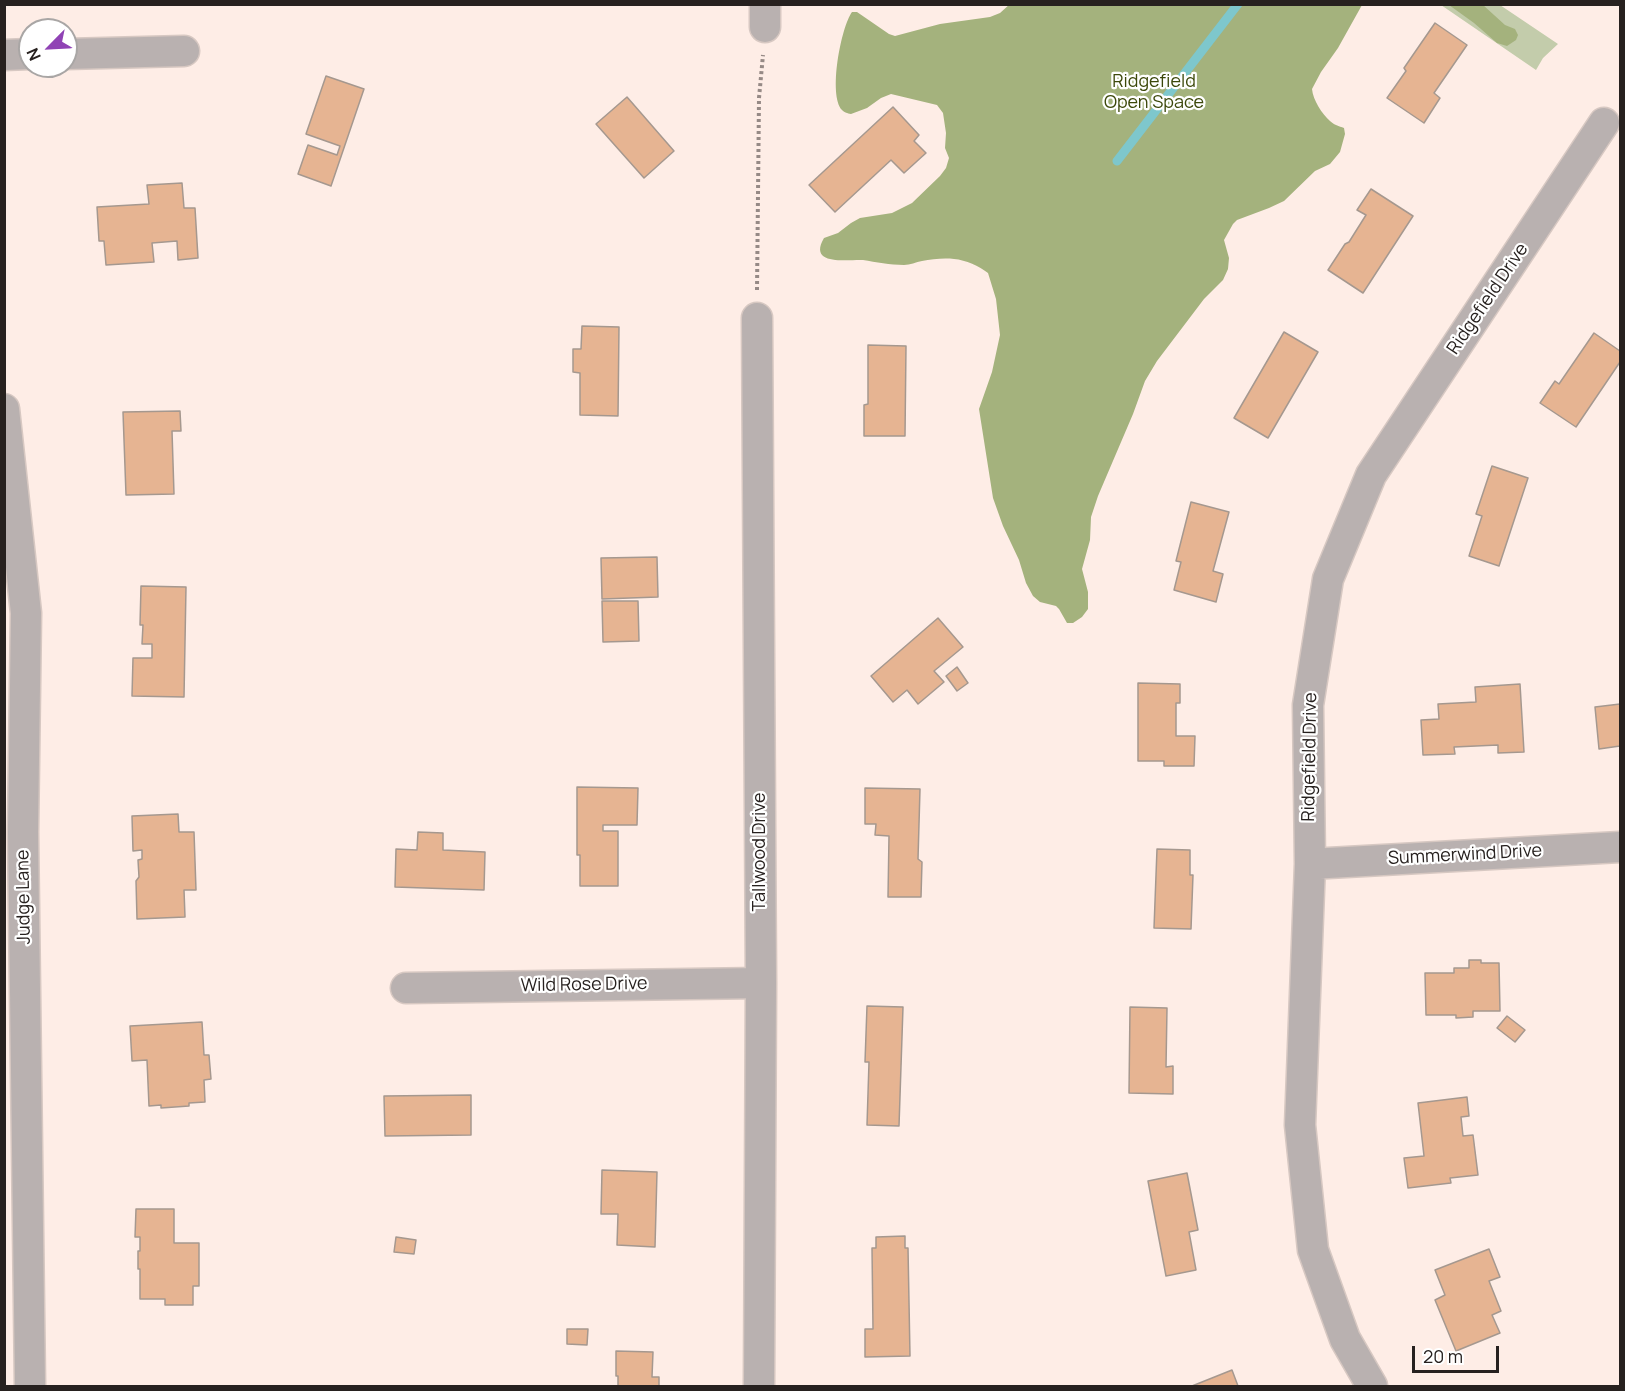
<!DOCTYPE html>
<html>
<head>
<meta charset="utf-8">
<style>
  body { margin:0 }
  #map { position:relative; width:1625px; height:1391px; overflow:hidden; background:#feede6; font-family:Manrope,sans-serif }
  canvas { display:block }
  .frame { position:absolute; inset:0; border:6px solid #27211f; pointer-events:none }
  .north { position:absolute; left:18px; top:18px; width:60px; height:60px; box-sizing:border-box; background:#fff; border:2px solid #a9a6a5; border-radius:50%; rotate:246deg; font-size:16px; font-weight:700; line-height:24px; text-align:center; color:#27211f }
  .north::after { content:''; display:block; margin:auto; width:21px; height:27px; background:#9043b5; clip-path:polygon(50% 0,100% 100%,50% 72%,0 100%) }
  .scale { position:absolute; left:1412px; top:1346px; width:87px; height:27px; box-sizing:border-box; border:3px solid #27211f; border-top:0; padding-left:8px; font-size:18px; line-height:21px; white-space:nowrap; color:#27211f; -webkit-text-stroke:4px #fff; paint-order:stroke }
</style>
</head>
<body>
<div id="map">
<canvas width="1625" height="1391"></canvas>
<div class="frame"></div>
<div class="north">N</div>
<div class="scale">20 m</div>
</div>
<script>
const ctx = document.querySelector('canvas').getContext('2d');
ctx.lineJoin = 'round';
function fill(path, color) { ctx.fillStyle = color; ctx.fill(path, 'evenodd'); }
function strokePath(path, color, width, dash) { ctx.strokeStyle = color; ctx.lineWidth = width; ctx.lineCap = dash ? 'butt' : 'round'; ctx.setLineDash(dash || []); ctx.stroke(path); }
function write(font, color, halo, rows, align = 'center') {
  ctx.font = font + ' Manrope,sans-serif'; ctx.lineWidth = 4.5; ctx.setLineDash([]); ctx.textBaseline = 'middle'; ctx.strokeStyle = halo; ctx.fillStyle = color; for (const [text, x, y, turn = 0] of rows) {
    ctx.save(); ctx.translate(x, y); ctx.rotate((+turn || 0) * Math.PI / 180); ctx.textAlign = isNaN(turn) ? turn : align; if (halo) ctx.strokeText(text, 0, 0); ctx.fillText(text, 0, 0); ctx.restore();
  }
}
fill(new Path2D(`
  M 1441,5 L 1500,5 L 1558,44 L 1543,58 L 1536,70 Z`), '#c3ccab');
fill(new Path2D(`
  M 1010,4 L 1362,5 L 1338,48 L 1321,72 L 1312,89 C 1313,100 1322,114 1330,121 C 1334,125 1339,126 1344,128 L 1345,134 L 1340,152 L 1330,164 L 1315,171 L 1284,201 L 1269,208 L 1237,220 L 1233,224 L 1224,240 L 1229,258 L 1228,269 L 1223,280 L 1204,299 L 1157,361 L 1145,381 L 1133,414 L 1098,496 L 1091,517 L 1090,540 L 1082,569 L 1088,592 L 1088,609 L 1082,617 L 1073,623 L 1067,623 L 1059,609 L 1056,606 L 1040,602 L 1033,596 L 1026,583 L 1019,560 L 1003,526 L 993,498 L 979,409 L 992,372 L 1000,335 L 996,299 L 988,273 C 979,266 966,260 954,259 C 944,258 932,259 922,261 C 916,262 910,265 904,265 C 890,265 876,262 863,260 C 850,259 807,267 824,238 L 838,233 L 851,223 L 860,218 L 892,213 L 912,203 L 940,176 L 946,168 L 949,158 L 945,148 L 946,133 L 943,113 L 937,105 L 891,94 L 881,98 L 867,108 L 851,114 C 847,113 845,113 842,110 C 828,95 841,27 852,12 L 857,12 L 889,34 L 895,36 L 940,24 L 990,17 L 1000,13 Z
  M 1449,5 L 1483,5 L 1505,25 L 1515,29 L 1518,35 L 1516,40 L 1507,46 L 1497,43 L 1474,23 Z`), '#a4b27d');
strokePath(new Path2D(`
  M 1117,161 L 1238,4`), '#7ec7cc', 9);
const building = new Path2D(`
  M 1435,23 L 1467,45 L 1434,93 L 1440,98 L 1424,123 L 1387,98 L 1406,71 L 1404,68 Z
  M 326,76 L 364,89 L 331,186 L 298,174 L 308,145 L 337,155 L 340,146 L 306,134 Z
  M 627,97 L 674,151 L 644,178 L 596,124 Z
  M 893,107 L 919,135 L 914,141 L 926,153 L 904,173 L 891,160 L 835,212 L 809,185 Z
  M 182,183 L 184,208 L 195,208 L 198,258 L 178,260 L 177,241 L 152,243 L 154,262 L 106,265 L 104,241 L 99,241 L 97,207 L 149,204 L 147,185 Z
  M 1371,189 L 1413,216 L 1363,293 L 1328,270 L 1345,244 L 1349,242 L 1366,215 L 1357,210 Z
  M 582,326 L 619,327 L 618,416 L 580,415 L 580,373 L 573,372 L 573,349 L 581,349 Z
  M 1284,332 L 1318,352 L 1268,438 L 1234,418 Z
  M 1594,333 L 1620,351 L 1620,362 L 1576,427 L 1540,403 L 1555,381 L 1559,384 Z
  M 868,345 L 906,346 L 905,436 L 864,436 L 864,405 L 868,404 Z
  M 180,411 L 181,431 L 172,431 L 174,494 L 126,495 L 123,412 Z
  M 1492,466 L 1528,478 L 1499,566 L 1469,556 L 1482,516 L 1476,514 Z
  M 1191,502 L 1229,512 L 1213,571 L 1223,574 L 1216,602 L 1174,590 L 1181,562 L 1176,561 Z
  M 657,557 L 658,597 L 602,599 L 601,558 Z
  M 141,586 L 186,587 L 184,697 L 132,696 L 133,658 L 152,658 L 152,644 L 142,644 L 143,625 L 140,625 Z
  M 602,601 L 638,601 L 639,641 L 603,642 Z
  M 938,618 L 963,647 L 934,671 L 944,682 L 918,704 L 907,690 L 893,702 L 871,676 Z
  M 957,667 L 968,683 L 957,691 L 946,676 Z
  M 1138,683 L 1180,684 L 1180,703 L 1176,703 L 1176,736 L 1195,736 L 1194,766 L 1164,766 L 1164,761 L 1138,761 Z
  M 1520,684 L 1524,752 L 1498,753 L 1498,745 L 1454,747 L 1455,754 L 1423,755 L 1421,720 L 1439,719 L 1438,704 L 1476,702 L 1475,687 Z
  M 1620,704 L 1620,746 L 1599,749 L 1595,707 Z
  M 577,787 L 638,788 L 637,825 L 603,825 L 603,831 L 618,831 L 618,886 L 580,886 L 580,855 L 577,855 Z
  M 865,788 L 920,789 L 918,859 L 922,862 L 921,897 L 888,897 L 889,836 L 875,835 L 876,824 L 865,824 Z
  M 178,814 L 179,832 L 194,832 L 196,890 L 184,890 L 185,917 L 137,919 L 136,881 L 139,877 L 138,860 L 142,859 L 142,850 L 133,851 L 132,816 Z
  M 418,832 L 443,833 L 443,850 L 485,852 L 484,890 L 395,887 L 396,849 L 417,850 Z
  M 1157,849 L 1190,850 L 1190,875 L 1193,875 L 1191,929 L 1154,928 Z
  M 1469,960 L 1481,960 L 1481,963 L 1499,963 L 1500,1011 L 1473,1011 L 1473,1017 L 1456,1018 L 1456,1015 L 1426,1015 L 1425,973 L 1454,973 L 1454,968 L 1469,968 Z
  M 867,1006 L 903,1007 L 899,1126 L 867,1125 L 869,1062 L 865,1062 Z
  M 1130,1007 L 1167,1008 L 1166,1067 L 1173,1066 L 1173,1094 L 1129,1093 Z
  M 1507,1016 L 1525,1030 L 1515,1042 L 1497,1028 Z
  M 202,1022 L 204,1055 L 209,1055 L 211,1079 L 204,1080 L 205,1102 L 189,1103 L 189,1106 L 161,1108 L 161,1105 L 149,1106 L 147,1060 L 132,1061 L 130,1026 Z
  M 471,1095 L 471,1135 L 385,1136 L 384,1096 Z
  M 1467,1097 L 1469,1116 L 1461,1117 L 1463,1136 L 1473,1135 L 1478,1175 L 1450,1178 L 1451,1183 L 1408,1188 L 1404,1158 L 1424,1156 L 1418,1103 Z
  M 602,1170 L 657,1172 L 655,1247 L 617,1245 L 618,1214 L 601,1214 Z
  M 1187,1173 L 1198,1230 L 1189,1232 L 1196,1270 L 1166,1276 L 1148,1181 Z
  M 136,1209 L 174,1209 L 174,1243 L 199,1243 L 199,1286 L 193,1286 L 193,1305 L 165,1305 L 165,1299 L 140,1299 L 140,1269 L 138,1269 L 138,1251 L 140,1251 L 140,1237 L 135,1237 Z
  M 905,1236 L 905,1248 L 908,1248 L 910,1356 L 865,1357 L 865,1329 L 873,1329 L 872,1248 L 876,1248 L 876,1237 Z
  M 396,1237 L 416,1240 L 414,1254 L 394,1252 Z
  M 1489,1249 L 1500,1277 L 1489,1281 L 1501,1311 L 1492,1315 L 1500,1333 L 1456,1351 L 1435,1300 L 1445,1295 L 1435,1270 Z
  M 567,1329 L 588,1329 L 587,1345 L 567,1344 Z
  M 616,1351 L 653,1352 L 652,1377 L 659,1377 L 659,1386 L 618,1386 L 618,1376 L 616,1376 Z
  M 1232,1370 L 1238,1386 L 1192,1386 Z`);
fill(building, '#e6b492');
strokePath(building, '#a5988f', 1.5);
const minor = new Path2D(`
  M 765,4 L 765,27
  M 66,54 L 184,51
  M 4,55 L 30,54
  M 757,318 L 761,983 L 759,1386
  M 4,409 L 26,613 L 23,832 L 30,1386
  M 1310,864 L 1620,847
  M 406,988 L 761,983
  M 1372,1386 L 1345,1339 L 1313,1250 L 1300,1125 L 1310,864 L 1308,705 L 1328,579 L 1371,475 L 1604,123`);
strokePath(minor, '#d7c8c2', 33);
strokePath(new Path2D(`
  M 757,290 L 759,98 L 763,55`), '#968a86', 4, [3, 3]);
strokePath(minor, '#b9b1b0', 30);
write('18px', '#3c480a', '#fff', [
  ["Ridgefield",1154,82],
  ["Open Space",1154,103]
]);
write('18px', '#27211f', '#fff', [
  ["Ridgefield Drive",1488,299,-56],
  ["Ridgefield Drive",1310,757,-89],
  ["Tallwood Drive",760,852,-90],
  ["Summerwind Drive",1465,855,-3],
  ["Judge Lane",24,897,-91],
  ["Wild Rose Drive",584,985,-1]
]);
</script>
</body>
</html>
